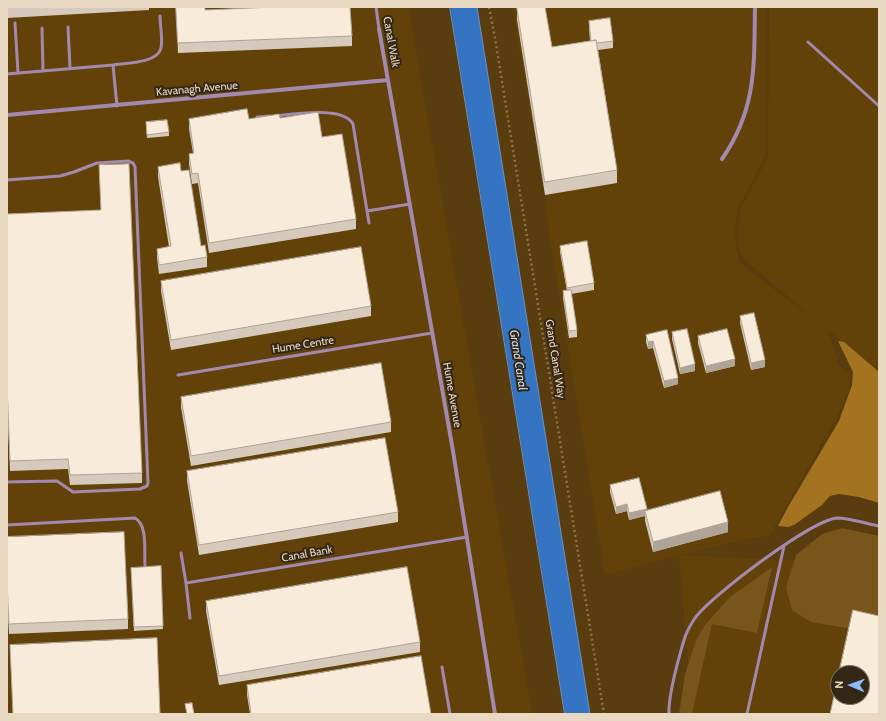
<!DOCTYPE html>
<html>
<head>
<meta charset="utf-8">
<style>
  body { margin:0 }
  #map { position:relative; width:886px; height:721px; overflow:hidden; background:#593d0f; font-family:Cabin,sans-serif }
  canvas { display:block }
  .frame { position:absolute; inset:0; border:8px solid #ead9c2; pointer-events:none }
  .north { position:absolute; left:830px; top:665px; width:40px; height:40px; box-sizing:border-box; background:#342715; border:1px solid #7d6e5a; border-radius:50%; rotate:272deg; font-size:11px; font-weight:700; line-height:16px; text-align:center; color:#ead9c2 }
  .north::after { content:''; display:block; margin:auto; width:14px; height:18px; background:#89bafc; clip-path:polygon(50% 0,100% 100%,50% 72%,0 100%) }
</style>
</head>
<body>
<div id="map">
<canvas width="886" height="721"></canvas>
<div class="frame"></div>
<div class="north">N</div>
</div>
<script>
const ctx = document.querySelector('canvas').getContext('2d');
ctx.lineJoin = 'round';
function fill(path, color) { ctx.fillStyle = color; ctx.fill(path, 'evenodd'); }
function strokePath(path, color, width, dash) { ctx.strokeStyle = color; ctx.lineWidth = width; ctx.lineCap = dash ? 'butt' : 'round'; ctx.setLineDash(dash || []); ctx.stroke(path); }
function write(font, color, halo, rows, align = 'center') {
  ctx.font = font + ' Cabin,sans-serif'; ctx.lineWidth = 4; ctx.setLineDash([]); ctx.textBaseline = 'middle'; ctx.strokeStyle = halo; ctx.fillStyle = color; for (const [text, x, y, turn = 0] of rows) {
    ctx.save(); ctx.translate(x, y); ctx.rotate((+turn || 0) * Math.PI / 180); ctx.textAlign = isNaN(turn) ? turn : align; if (halo) ctx.strokeText(text, 0, 0); ctx.fillText(text, 0, 0); ctx.restore();
  }
}
fill(new Path2D(`
  M 7,7 L 408,7 L 532,714 L 7,714 Z
  M 512,7 L 766,7 L 766,155 L 738,208 L 735,229 L 736,245 L 740,263 L 815,320 L 743,258 L 738,246 L 738,226 L 741,209 L 768,156 L 769,7 L 879,7 L 879,373 L 828,330 L 839,367 L 849,373 L 849,391 L 842,407 L 770,535 L 743,540 L 681,555 L 879,564 L 879,714 L 692,714 L 679,555 L 605,575 L 545,205 L 547,204 ZM 838,673 L 862,673 L 862,697 L 838,697 Z`), '#624208');
fill(new Path2D(`
  M 842,528 L 879,536 L 879,629 L 852,629 L 811,622 L 792,610 L 786,587 L 796,555 L 822,534 Z
  M 772,567 L 757,633 L 712,624 L 692,714 L 679,714 L 685,674 L 697,638 L 705,625 L 730,597 Z`), '#78551b');
fill(new Path2D(`
  M 838,341 L 844,342 L 879,372 L 879,503 L 859,497 L 839,494 L 830,496 L 822,505 L 794,525 L 788,527 L 778,526 L 788,507 L 839,421 L 852,385 L 853,372 Z`), '#a37320');
const water = new Path2D(`
  M 450,7 L 477,7 L 590,714 L 565,714 Z`);
fill(water, '#3573c3');
strokePath(water, '#6b92c3', 1);
strokePath(new Path2D(`
  M 489,7 L 495,38 L 604,714`), '#8a724c', 2.5, [2, 3]);
strokePath(new Path2D(`
  M 376,7 L 379,29
  M 15,23 L 18,73
  M 68,27 L 70,68
  M 42,28 L 43,71
  M 808,42 L 879,106
  M 113,65 C 126,63 158,63 161,48 C 163,39 160,25 160,16
  M 7,74 L 113,65 L 117,106
  M 276,116 C 294,114 343,106 353,124 L 367,211 L 410,204
  M 257,117 L 270,116
  M 7,180 L 60,176 L 74,172 L 97,163 L 128,161 L 133,163 L 135,167 L 148,483 L 147,486 L 140,489 L 73,492 L 57,481 L 7,482
  M 367,211 L 369,223
  M 178,375 L 432,333
  M 7,525 L 135,518 C 148,525 144,551 145,565
  M 181,553 L 186,583
  M 190,618 L 186,583 L 467,537
  M 442,667 L 450,714
  M 669,714 C 668,697 679,657 684,640 C 686,633 691,624 695,618 C 711,596 811,520 837,518 C 850,518 867,524 879,526
  M 747,714 L 784,546`), '#a489af', 3);
strokePath(new Path2D(`
  M 379,29 L 453,451 L 495,714
  M 7,115 L 388,80
  M 722,159 C 757,109 754,64 755,7`), '#a489af', 4);
fill(new Path2D(`
  M 7,7 L 149,7 L 149,10 L 7,18 Z
  M 176,7 L 205,7 L 205,10 L 352,36 L 352,46 L 178,53 Z
  M 517,7 L 552,47 L 590,41 L 589,28 L 589,21 L 613,41 L 613,48 L 598,50 L 617,170 L 617,183 L 545,195 L 517,20 Z
  M 280,118 L 322,137 L 356,219 L 356,229 L 209,253 L 198,183 L 192,184 L 189,164 L 189,154 L 193,153 L 189,129 L 189,119 L 249,119 Z
  M 146,122 L 169,132 L 169,136 L 147,138 Z
  M 99,165 L 142,473 L 142,483 L 70,485 L 68,469 L 10,471 L 7,394 L 7,214 L 101,210 Z
  M 158,167 L 181,171 L 201,246 L 207,257 L 207,267 L 159,274 L 157,258 L 157,249 L 169,247 L 158,177 Z
  M 560,246 L 594,283 L 594,290 L 571,294 L 577,330 L 577,337 L 569,338 L 563,298 L 563,291 L 567,291 L 560,252 Z
  M 161,281 L 371,306 L 371,316 L 171,350 L 161,291 Z
  M 740,316 L 765,367 L 751,370 L 740,323 Z
  M 667,330 L 678,384 L 664,388 L 653,348 L 648,349 L 646,342 L 646,335 Z
  M 672,332 L 695,371 L 680,374 L 672,339 Z
  M 698,336 L 735,366 L 706,373 L 698,343 Z
  M 181,397 L 391,422 L 391,432 L 191,466 L 181,407 Z
  M 187,471 L 398,512 L 398,522 L 199,555 L 187,481 Z
  M 610,485 L 647,511 L 728,532 L 653,552 L 645,521 L 645,516 L 629,520 L 627,511 L 616,514 L 610,492 Z
  M 7,537 L 128,619 L 128,629 L 9,634 L 7,594 Z
  M 161,566 L 163,629 L 134,631 L 131,568 Z
  M 206,601 L 420,642 L 420,652 L 219,685 L 206,611 Z
  M 10,645 L 160,714 L 13,714 Z
  M 247,685 L 431,714 L 250,714 L 247,695 Z`), '#d5cabb');
fill(new Path2D(`
  M 653,341 L 653,348 L 648,349 L 648,342 Z
  M 735,359 L 735,366 L 706,373 L 706,366 Z
  M 765,360 L 765,367 L 751,370 L 751,363 Z
  M 695,364 L 695,371 L 680,374 L 680,368 Z
  M 678,378 L 678,384 L 664,388 L 664,381 Z
  M 627,504 L 627,511 L 616,514 L 616,507 Z
  M 647,509 L 647,516 L 645,511 L 645,516 L 629,520 L 629,513 Z
  M 728,522 L 728,532 L 653,552 L 653,542 Z`), '#aea498');
const building = new Path2D(`
  M 176,7 L 205,7 L 205,10 L 273,7 L 350,7 L 352,36 L 178,43 Z
  M 517,7 L 545,7 L 552,47 L 596,40 L 617,170 L 545,182 Z
  M 610,18 L 613,41 L 597,43 L 596,40 L 591,41 L 589,21 Z
  M 247,109 L 249,119 L 279,114 L 280,118 L 318,112 L 322,137 L 342,134 L 356,219 L 209,243 L 198,173 L 192,174 L 189,154 L 194,153 L 189,119 Z
  M 167,120 L 169,132 L 147,135 L 146,122 Z
  M 180,163 L 181,171 L 189,170 L 201,246 L 205,245 L 207,257 L 159,265 L 157,249 L 171,246 L 158,167 Z
  M 129,164 L 142,473 L 70,475 L 68,459 L 10,461 L 7,384 L 7,214 L 101,210 L 99,165 Z
  M 587,241 L 594,283 L 567,288 L 560,246 Z
  M 361,247 L 371,306 L 171,340 L 161,281 Z
  M 571,290 L 577,330 L 569,331 L 563,291 Z
  M 754,313 L 765,360 L 751,363 L 740,316 Z
  M 687,329 L 695,364 L 680,368 L 672,332 Z
  M 727,329 L 735,359 L 706,366 L 698,336 Z
  M 667,330 L 678,378 L 664,381 L 653,341 L 648,342 L 646,335 Z
  M 381,363 L 391,422 L 191,456 L 181,397 Z
  M 385,438 L 398,512 L 199,545 L 187,471 Z
  M 639,478 L 647,509 L 629,513 L 627,504 L 616,507 L 610,485 Z
  M 720,491 L 728,522 L 653,542 L 645,511 Z
  M 124,532 L 128,619 L 9,624 L 7,584 L 7,537 Z
  M 161,566 L 163,626 L 134,627 L 131,568 Z
  M 407,567 L 420,642 L 219,676 L 206,601 Z
  M 853,610 L 879,616 L 879,714 L 830,714 L 838,678 L 838,697 L 862,697 L 862,673 L 839,673 Z
  M 157,638 L 160,714 L 13,714 L 10,645 Z
  M 421,656 L 431,714 L 251,714 L 247,685 Z
  M 192,703 L 194,714 L 187,714 L 185,704 Z`);
fill(building, '#f8ebd9');
strokePath(building, '#aea498', 1);
write('11px', '#ead9c2', '#342715', [
  ["Canal Walk",391,42,80],
  ["Kavanagh Avenue",197,89,-5],
  ["Hume Centre",303,345,-9],
  ["Grand Canal Way",555,359,81],
  ["Hume Avenue",452,395,80],
  ["Canal Bank",307,554,-10]
]);
write('italic 12px', '#cfdff4', '#342715', [
  ["Grand Canal",518,360,81]
]);
</script>
</body>
</html>
